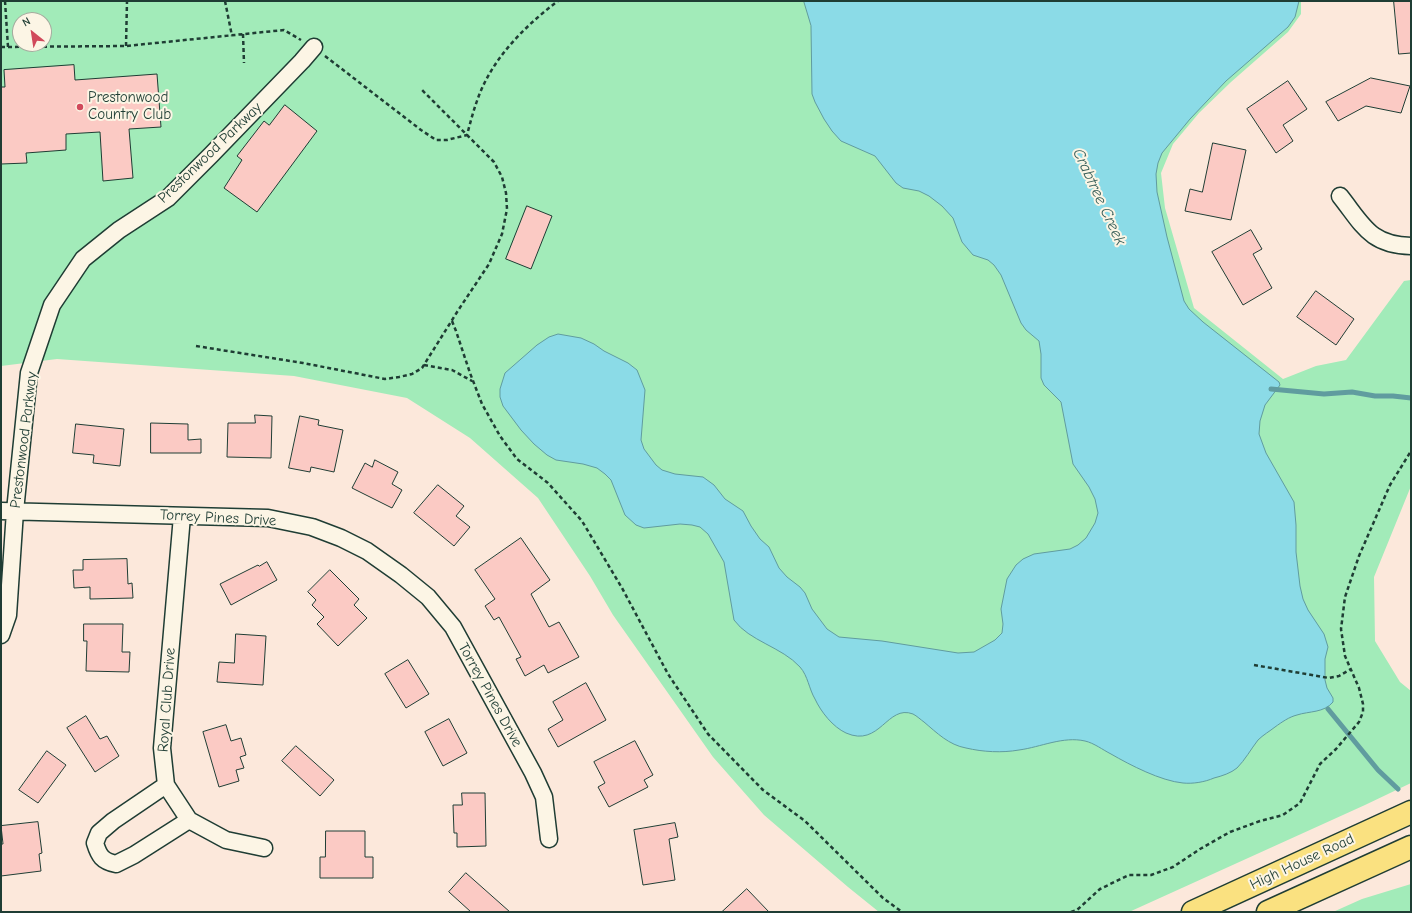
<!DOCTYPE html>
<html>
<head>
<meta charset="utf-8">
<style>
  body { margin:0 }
  #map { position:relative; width:1412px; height:913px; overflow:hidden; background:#fce8db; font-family:"Comic Neue",sans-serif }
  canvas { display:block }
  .frame { position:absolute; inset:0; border:2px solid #1f3d34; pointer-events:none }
  .north { position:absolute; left:12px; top:12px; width:40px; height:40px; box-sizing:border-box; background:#fcf5e5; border:1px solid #a4ab9e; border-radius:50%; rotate:330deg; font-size:11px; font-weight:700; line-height:16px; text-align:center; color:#1f3d34 }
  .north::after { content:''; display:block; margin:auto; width:14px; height:18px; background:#d1495b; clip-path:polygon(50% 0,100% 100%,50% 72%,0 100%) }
</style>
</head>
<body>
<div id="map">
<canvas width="1412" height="913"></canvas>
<div class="frame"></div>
<div class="north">N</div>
</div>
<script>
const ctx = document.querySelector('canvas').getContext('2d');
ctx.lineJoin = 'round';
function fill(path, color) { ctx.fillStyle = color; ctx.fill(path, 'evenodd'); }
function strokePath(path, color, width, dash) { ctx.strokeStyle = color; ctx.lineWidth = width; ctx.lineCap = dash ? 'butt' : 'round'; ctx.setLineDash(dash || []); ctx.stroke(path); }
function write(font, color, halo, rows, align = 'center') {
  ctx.font = font + ' "Comic Neue",sans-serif'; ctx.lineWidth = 4; ctx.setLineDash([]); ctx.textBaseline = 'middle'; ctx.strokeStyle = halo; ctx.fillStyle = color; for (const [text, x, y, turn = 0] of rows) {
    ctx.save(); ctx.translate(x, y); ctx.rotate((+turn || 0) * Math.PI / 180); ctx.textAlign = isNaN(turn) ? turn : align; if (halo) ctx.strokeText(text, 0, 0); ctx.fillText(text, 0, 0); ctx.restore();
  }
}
fill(new Path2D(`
  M 1,1 L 1301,1 L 1301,14 L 1288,32 L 1231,82 L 1199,113 L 1173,144 L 1161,173 L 1165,208 L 1194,308 L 1283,379 L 1316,366 L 1346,360 L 1404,281 L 1411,280 L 1411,486 L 1374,577 L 1375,641 L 1400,682 L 1411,691 L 1411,783 L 1365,805 L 1129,912 L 879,912 L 848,887 L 764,815 L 713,757 L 613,615 L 590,576 L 538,498 L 470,438 L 407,398 L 294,376 L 57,359 L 1,366 ZM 20,20 L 44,20 L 44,44 L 20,44 Z
  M 1411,884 L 1411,912 L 1333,912 L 1362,899 Z`), '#a2ebb9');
const water = new Path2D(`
  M 804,1 L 1299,1 L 1295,17 L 1288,27 L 1226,81 L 1190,119 L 1162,153 L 1158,163 L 1156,174 L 1157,192 L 1167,237 L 1184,301 L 1189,309 L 1203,322 L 1279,382 L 1280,385 L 1265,405 L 1260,421 L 1259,434 L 1266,453 L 1294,502 L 1296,525 L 1296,552 L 1300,586 L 1303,599 L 1308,610 L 1324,634 L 1328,647 L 1325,659 L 1325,680 L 1327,688 L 1333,698 L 1333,702 C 1324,713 1309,711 1297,715 C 1289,717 1282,722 1275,727 C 1270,731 1263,735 1258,740 C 1251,749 1245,760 1237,768 C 1231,773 1222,776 1214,778 C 1205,782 1193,784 1183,783 C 1161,781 1130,765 1111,754 C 1103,750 1094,743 1085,741 C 1063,736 1041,747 1019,750 C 1002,753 983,752 966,748 C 949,745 937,733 924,722 C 921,720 917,716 913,714 C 887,704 880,748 846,733 C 833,727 821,712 815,699 C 809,689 808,676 800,667 C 782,647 749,641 734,620 L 724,562 L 708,534 L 700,527 L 692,525 L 680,524 L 644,528 L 636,525 L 625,515 L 611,480 L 605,474 L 597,468 L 583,464 L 556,460 L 547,455 L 534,444 L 521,430 L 503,406 L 500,397 L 500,389 L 505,373 L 537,345 L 549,337 L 558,334 L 581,338 L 594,344 L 604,351 L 628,363 L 637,370 L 645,390 L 641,440 L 644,449 L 656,465 L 662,470 L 675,474 L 703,477 L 714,485 L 725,499 L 743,511 L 751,526 L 760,539 L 769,547 L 779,568 L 787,577 L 800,587 L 805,593 L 812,609 L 827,629 L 839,637 L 882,641 L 958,653 L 974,652 L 995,640 L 1002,633 L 1003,624 L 1001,609 L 1007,579 L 1016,565 L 1023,559 L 1034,554 L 1070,549 L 1078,545 L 1086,538 L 1095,523 L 1098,513 L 1095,499 L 1089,487 L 1073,464 L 1061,402 L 1044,385 L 1041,378 L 1041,354 L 1039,341 L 1026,330 L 1021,323 L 1001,275 L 994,265 L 988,260 L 973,255 L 962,242 L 953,218 L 942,206 L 929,196 L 919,191 L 903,188 L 896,183 L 875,156 L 841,141 L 832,131 L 824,119 L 815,102 L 812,94 L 811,26 Z`);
fill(water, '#8bdbe7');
strokePath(water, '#609c9f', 1);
strokePath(new Path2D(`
  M 1271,389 L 1324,394 L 1352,392 L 1375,396 L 1393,396 L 1411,398
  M 1328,709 L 1378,770 L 1398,789`), '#609c9f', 5);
const building = new Path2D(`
  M 1394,1 L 1411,1 L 1411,53 L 1399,54 Z
  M 74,65 L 75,80 L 157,74 L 161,127 L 129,129 L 133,178 L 103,181 L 100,132 L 66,134 L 66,150 L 26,153 L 27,163 L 1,164 L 1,87 L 5,87 L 4,70 Z
  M 1371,78 L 1410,86 L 1401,113 L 1366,106 L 1338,121 L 1326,102 Z
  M 1288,81 L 1307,109 L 1283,125 L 1293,141 L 1276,153 L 1247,109 Z
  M 285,105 L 317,131 L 257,212 L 224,188 L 242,160 L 237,156 L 264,121 L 269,125 Z
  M 1213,143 L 1246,150 L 1231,220 L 1185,211 L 1190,189 L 1202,192 Z
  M 527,206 L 552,216 L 531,269 L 506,259 Z
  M 1251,230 L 1262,249 L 1253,254 L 1272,288 L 1243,305 L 1212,252 Z
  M 1316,291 L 1354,319 L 1336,345 L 1297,317 Z
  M 255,415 L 272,416 L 271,458 L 227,457 L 228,423 L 255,423 Z
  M 300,416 L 319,420 L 318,425 L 343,430 L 334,472 L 311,467 L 310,472 L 289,468 Z
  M 151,423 L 188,424 L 188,440 L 201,439 L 201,453 L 151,453 Z
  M 76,424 L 124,429 L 120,466 L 93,463 L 94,455 L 73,453 Z
  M 375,460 L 398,472 L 392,484 L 402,490 L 392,508 L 352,488 L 365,463 L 372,467 Z
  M 438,485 L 464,506 L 456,516 L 470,527 L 454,546 L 414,513 Z
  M 521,538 L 550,580 L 531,594 L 549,627 L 559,622 L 579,657 L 548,673 L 544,665 L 525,676 L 516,659 L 521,657 L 499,617 L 494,620 L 485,606 L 495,599 L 475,570 Z
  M 127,559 L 128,584 L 132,583 L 133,598 L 90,599 L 90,587 L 74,588 L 73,570 L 83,570 L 83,560 Z
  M 267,562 L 277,580 L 231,605 L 220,584 L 258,565 L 259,566 Z
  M 330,570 L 359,599 L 354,605 L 367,618 L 338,646 L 317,624 L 324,617 L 312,605 L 316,600 L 308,592 Z
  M 84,624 L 123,624 L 122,652 L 130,652 L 129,672 L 86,671 L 87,641 L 84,641 Z
  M 236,634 L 266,636 L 263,685 L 217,682 L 219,662 L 234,663 Z
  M 408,660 L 429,694 L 406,708 L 385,674 Z
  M 586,683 L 606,720 L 558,747 L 548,729 L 563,720 L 553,702 Z
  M 86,716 L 100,739 L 107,736 L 119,756 L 95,772 L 67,728 Z
  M 449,719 L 467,753 L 443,766 L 425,732 Z
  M 226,725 L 231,741 L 241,738 L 246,755 L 240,757 L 244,768 L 236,770 L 239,781 L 219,787 L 203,732 Z
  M 635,741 L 653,775 L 644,780 L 648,787 L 609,807 L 598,787 L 605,783 L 594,762 Z
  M 296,746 L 334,780 L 320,796 L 282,761 Z
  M 47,751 L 66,765 L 38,803 L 19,790 Z
  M 462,793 L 485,793 L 486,846 L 457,847 L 457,833 L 454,833 L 453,805 L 462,805 Z
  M 38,822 L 42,853 L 39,854 L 41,871 L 1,876 L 1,844 L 3,844 L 1,826 Z
  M 675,823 L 678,837 L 669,839 L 675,880 L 643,885 L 634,830 Z
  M 326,831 L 365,831 L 365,857 L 373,857 L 373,878 L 320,878 L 320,857 L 325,857 Z
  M 466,873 L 510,912 L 471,912 L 449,892 Z
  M 747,889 L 769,912 L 722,912 Z`);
fill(building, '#fbcac4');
strokePath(building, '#1f3d34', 1);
const street = new Path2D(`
  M 1340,196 C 1363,225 1370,245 1411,246
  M 1,511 L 268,518 L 312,527 L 341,538 L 367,551 L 401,575 L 428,597 L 453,627 L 533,773 L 544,797 L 549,839
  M 182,516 L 162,748 L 166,785 L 189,820 L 226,840 L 264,848
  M 1,635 L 8,615 L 15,511 L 29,373 L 52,305 L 83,259 L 119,230 L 168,198 L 211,155 L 302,61 L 314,47
  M 166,785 L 113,821 L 99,833 L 95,843 C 99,856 102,861 116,864 L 134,855 L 189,820`);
const primary = new Path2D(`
  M 1193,912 L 1411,812
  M 1268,912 L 1411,847`);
strokePath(street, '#1f3d34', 19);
strokePath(primary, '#1f3d34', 25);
strokePath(new Path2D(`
  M 5,1 L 8,47
  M 225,1 L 232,36
  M 243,34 L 244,63
  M 126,46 L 127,1
  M 1,47 L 126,46 L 284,30 L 301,40
  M 325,56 L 421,130 L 436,140 L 447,140 L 467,135 C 472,116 477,97 486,80 C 502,49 530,22 558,1
  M 452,321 L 456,331 L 470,373 L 482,404 L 500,436 L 517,459 L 548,483 L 582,521 L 622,588 L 668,674 L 708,734 L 763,790 L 805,821 L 883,898 L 902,912
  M 196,346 L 303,363 L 385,379 L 399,377 L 412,374 L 422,368 L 459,309 L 489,264 L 502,234 L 507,209 L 506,193 L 502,177 L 494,162 L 421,89
  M 424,365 L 452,370 L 472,381
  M 1254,665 L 1329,678 L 1339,676 L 1351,669
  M 1071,912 L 1077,910 L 1100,889 L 1129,875 L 1151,875 L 1173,867 L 1200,849 L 1230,832 L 1260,821 L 1283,815 L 1300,803 L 1320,764 L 1336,749 L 1359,722 L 1363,712 L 1363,704 L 1359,688 L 1345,656 L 1341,629 L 1345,597 L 1359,556 L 1390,485 L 1411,451`), '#1f3d34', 2.5, [4, 3]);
strokePath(street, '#fcf5e5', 16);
strokePath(primary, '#fae180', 22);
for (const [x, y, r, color] of [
  [80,107,4,"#d1495b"]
]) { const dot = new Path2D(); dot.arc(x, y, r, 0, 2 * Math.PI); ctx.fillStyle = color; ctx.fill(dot); strokePath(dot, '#fcf5e5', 1.5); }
write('15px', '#1f3d34', '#fcf5e5', [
  ["Prestonwood",88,98],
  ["Country Club",88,115]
], 'left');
write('15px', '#1f3d34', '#fcf5e5', [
  ["Prestonwood Parkway",210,153,-44],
  ["Prestonwood Parkway",24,440,-83],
  ["Torrey Pines Drive",218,518,3],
  ["Torrey Pines Drive",490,695,61],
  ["Royal Club Drive",167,700,-86],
  ["High House Road",1302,862,-25]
]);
write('italic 16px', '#355d58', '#fcf5e5', [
  ["Crabtree Creek",1099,197,65]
]);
</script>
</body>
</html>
